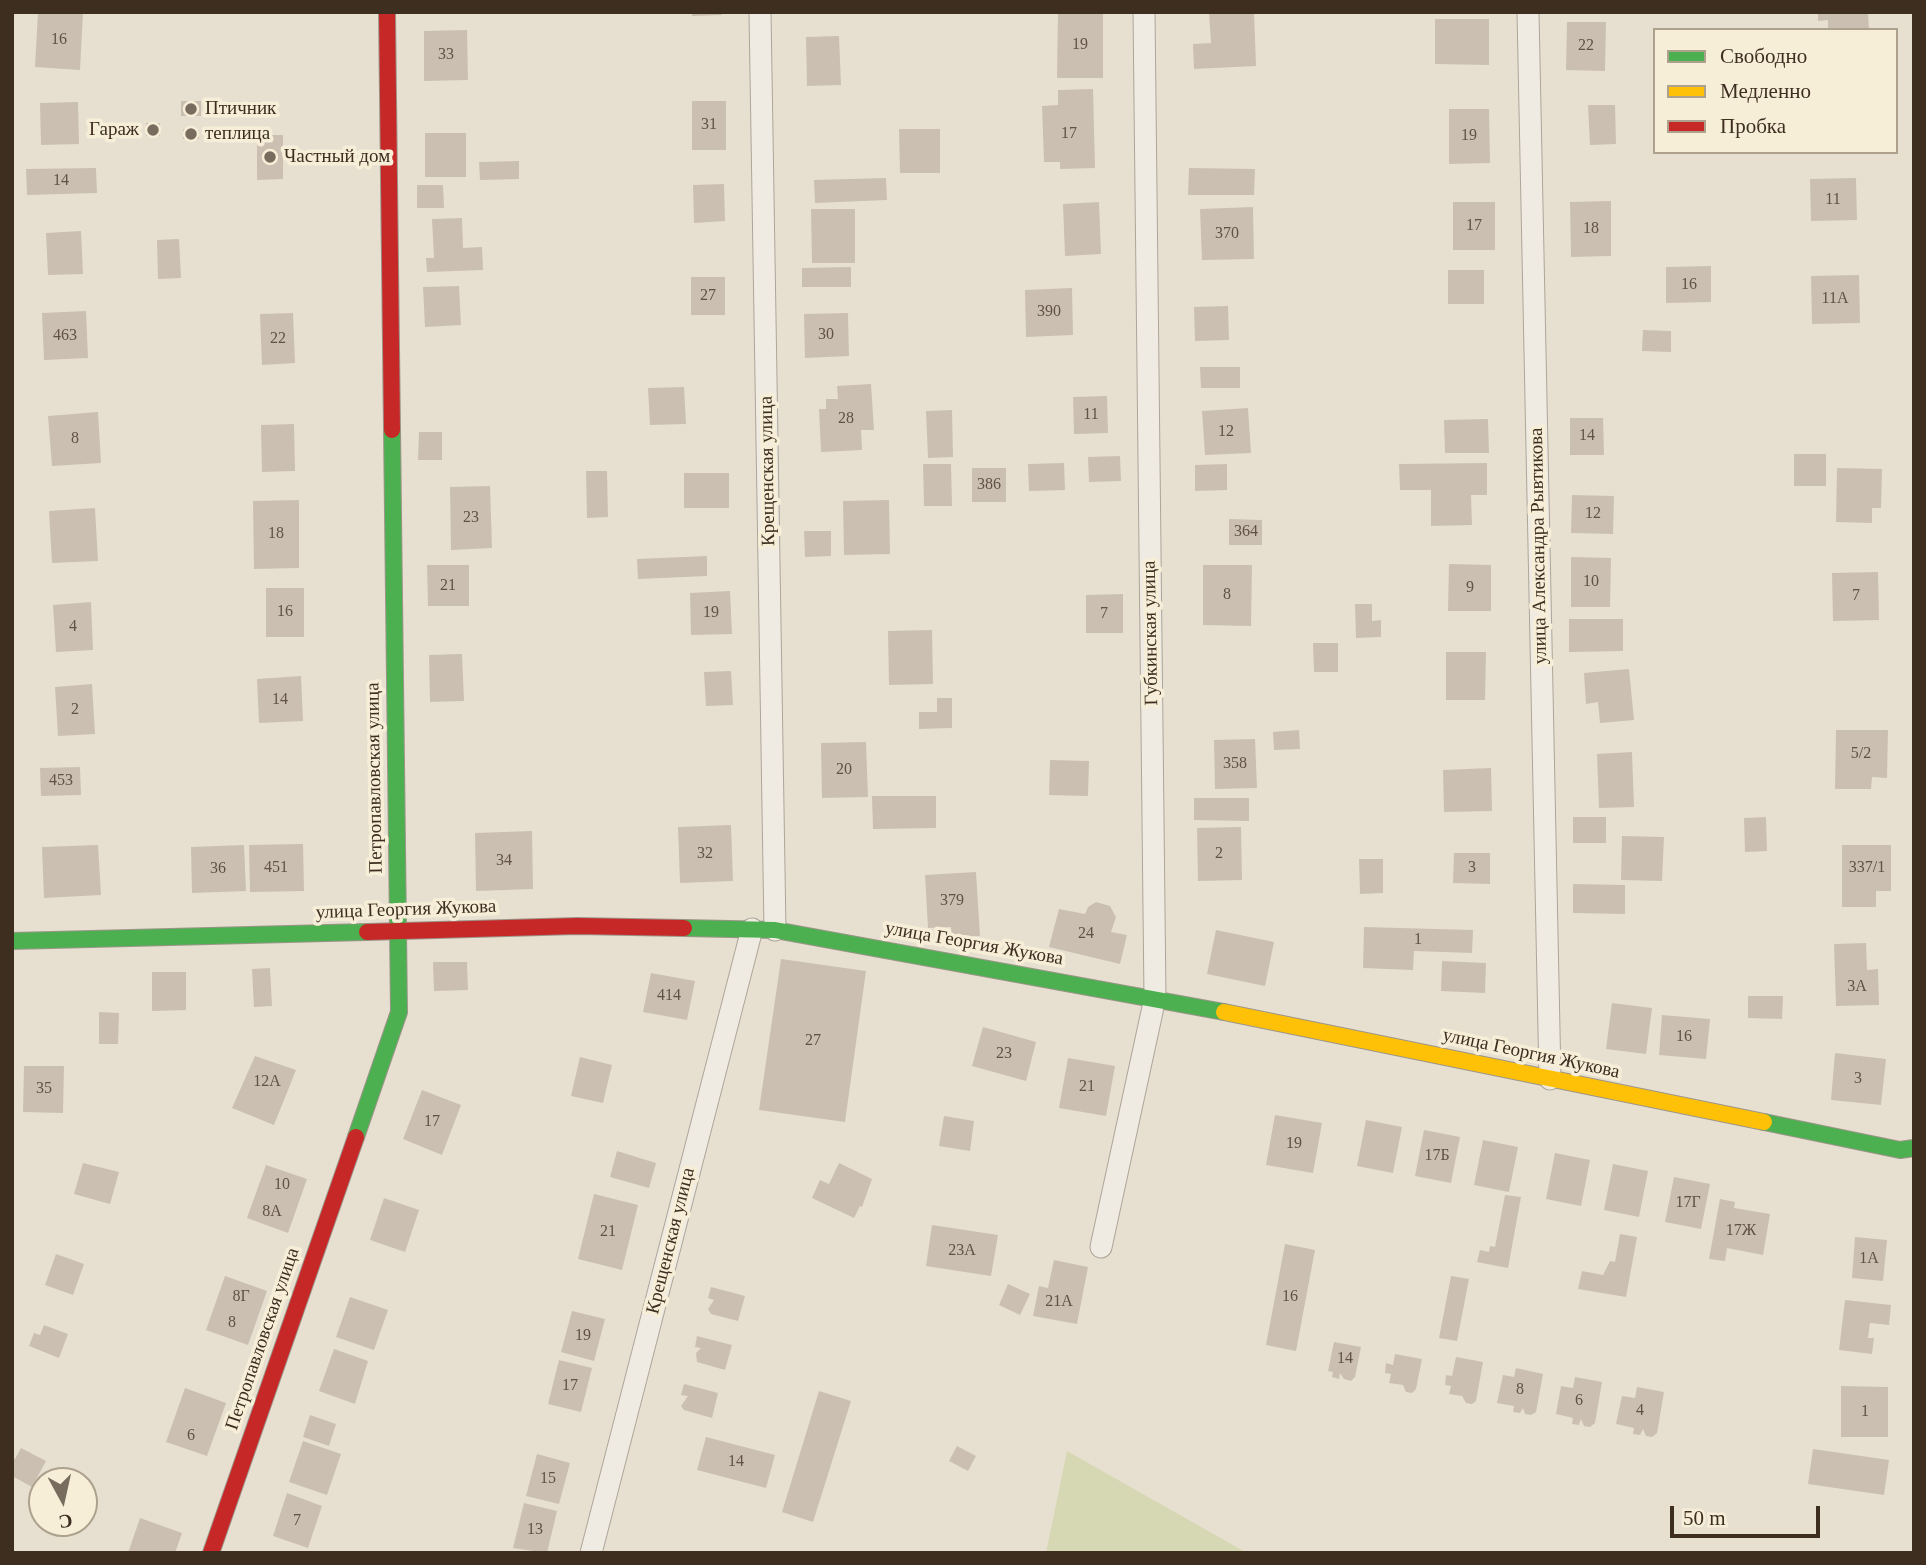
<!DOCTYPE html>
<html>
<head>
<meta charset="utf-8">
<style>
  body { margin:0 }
  #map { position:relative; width:1926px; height:1565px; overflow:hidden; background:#e7e0d1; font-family:Georgia,serif }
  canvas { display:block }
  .frame { position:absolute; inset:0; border:14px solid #3d2e20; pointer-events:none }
  .legend { position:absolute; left:1653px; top:28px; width:245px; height:126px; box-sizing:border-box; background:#f7eed8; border:2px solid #ada18e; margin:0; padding:9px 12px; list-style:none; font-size:21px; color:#3d2e20 }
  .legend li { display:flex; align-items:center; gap:14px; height:35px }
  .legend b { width:35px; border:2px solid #ada18e }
  .north { position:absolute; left:28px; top:1467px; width:70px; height:70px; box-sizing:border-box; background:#f7eed8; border:2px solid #ada18e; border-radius:50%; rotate:172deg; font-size:19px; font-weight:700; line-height:28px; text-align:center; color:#3d2e20 }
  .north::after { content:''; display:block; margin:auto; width:24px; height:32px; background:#786c5e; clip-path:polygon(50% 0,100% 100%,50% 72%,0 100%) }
  .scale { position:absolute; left:1670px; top:1506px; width:150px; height:32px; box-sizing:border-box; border:4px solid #3d2e20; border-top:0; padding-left:9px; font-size:21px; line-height:24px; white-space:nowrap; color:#3d2e20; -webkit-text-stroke:5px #f7eed8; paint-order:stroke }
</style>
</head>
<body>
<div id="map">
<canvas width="1926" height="1565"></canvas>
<div class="frame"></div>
<ul class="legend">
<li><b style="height:9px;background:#4caf50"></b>Свободно</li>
<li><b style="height:9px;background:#ffc107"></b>Медленно</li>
<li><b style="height:9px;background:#c62828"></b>Пробка</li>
</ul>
<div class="north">С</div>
<div class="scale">50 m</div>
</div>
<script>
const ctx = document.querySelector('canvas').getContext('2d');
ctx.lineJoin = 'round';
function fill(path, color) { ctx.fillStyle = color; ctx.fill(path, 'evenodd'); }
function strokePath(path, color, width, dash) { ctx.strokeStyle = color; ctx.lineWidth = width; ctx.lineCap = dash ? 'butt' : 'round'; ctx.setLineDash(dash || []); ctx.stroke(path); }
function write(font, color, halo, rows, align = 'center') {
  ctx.font = font + ' Georgia,serif'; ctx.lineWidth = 7; ctx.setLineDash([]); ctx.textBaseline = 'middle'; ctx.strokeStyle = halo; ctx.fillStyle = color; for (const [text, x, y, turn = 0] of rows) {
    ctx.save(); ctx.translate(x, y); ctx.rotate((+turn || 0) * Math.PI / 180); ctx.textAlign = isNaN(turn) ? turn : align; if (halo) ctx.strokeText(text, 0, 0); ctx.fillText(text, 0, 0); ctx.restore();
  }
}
fill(new Path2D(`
  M 1067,1451 L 1247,1553 L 1046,1553 Z`), '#d6d7b3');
fill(new Path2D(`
  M 38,12 L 83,13 L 80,70 L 35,67 Z
  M 692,12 L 722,12 L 722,15 L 692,16 Z
  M 1058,12 L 1103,12 L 1103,78 L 1057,78 Z
  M 1209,12 L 1254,12 L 1256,66 L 1194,69 L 1193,44 L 1211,43 Z
  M 1818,12 L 1868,12 L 1869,30 L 1828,30 L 1828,20 L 1818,21 Z
  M 1435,19 L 1489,19 L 1489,65 L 1435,64 Z
  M 1567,22 L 1606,22 L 1605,71 L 1566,70 Z
  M 467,30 L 468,80 L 424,81 L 424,31 Z
  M 839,36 L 841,85 L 807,86 L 806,37 Z
  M 1093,89 L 1095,168 L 1060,169 L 1060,162 L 1044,162 L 1042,106 L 1058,105 L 1058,90 Z
  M 181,101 L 201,101 L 201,116 L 181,116 Z
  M 226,101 L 243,101 L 243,116 L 227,116 Z
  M 247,101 L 261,101 L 261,114 L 247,114 Z
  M 692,101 L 726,101 L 726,150 L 692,150 Z
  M 78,102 L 79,144 L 41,145 L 40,103 Z
  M 1588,105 L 1615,105 L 1616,144 L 1590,145 Z
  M 1449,109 L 1489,109 L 1490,163 L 1449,164 Z
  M 146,123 L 160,123 L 160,136 L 146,136 Z
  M 183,129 L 199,130 L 199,139 L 183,139 Z
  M 899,129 L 940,129 L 940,173 L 900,173 Z
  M 425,133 L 466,133 L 466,177 L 425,177 Z
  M 257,135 L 283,135 L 283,179 L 257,180 Z
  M 519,161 L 519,179 L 480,180 L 479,162 Z
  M 96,168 L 97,193 L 27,195 L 26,169 Z
  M 1189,168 L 1255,169 L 1254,195 L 1188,195 Z
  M 886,178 L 887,200 L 815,203 L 814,180 Z
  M 1856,178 L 1857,220 L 1811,221 L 1810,179 Z
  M 724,184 L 725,221 L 694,223 L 693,185 Z
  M 417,185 L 443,185 L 444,208 L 417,208 Z
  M 1611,201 L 1611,256 L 1571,257 L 1570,202 Z
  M 1099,202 L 1101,254 L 1065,256 L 1063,204 Z
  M 1453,202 L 1495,202 L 1495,250 L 1453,250 Z
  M 1253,207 L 1254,259 L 1202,260 L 1200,209 Z
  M 811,209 L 855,209 L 855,263 L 812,263 Z
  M 462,218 L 463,248 L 482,247 L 483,270 L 427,272 L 426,258 L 434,258 L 432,219 Z
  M 81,231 L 83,274 L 48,275 L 46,233 Z
  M 179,239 L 181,278 L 158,279 L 157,240 Z
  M 1711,266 L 1711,302 L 1666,303 L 1666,267 Z
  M 851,267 L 851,287 L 802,287 L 802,268 Z
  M 1448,270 L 1484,270 L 1484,304 L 1448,304 Z
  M 1859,275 L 1860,323 L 1812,324 L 1811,276 Z
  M 691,277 L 725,277 L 725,315 L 691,315 Z
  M 459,286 L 461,325 L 425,327 L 423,287 Z
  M 1072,288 L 1073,335 L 1026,337 L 1025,290 Z
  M 1228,306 L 1229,340 L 1195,341 L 1194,307 Z
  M 86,311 L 88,358 L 44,360 L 42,313 Z
  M 293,313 L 295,363 L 262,365 L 260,314 Z
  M 848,313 L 849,356 L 805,358 L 804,314 Z
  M 1643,330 L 1671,331 L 1671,352 L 1642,351 Z
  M 1200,367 L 1240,367 L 1240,388 L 1201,388 Z
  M 871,384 L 874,430 L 861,430 L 862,450 L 821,452 L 819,409 L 826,409 L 826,399 L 838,399 L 837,386 Z
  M 684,387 L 686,424 L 650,425 L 648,388 Z
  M 1107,396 L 1108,433 L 1074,434 L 1073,397 Z
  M 1248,408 L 1251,453 L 1205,455 L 1202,411 Z
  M 952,410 L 953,457 L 928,458 L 926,411 Z
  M 98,412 L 101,463 L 52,466 L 48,416 Z
  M 1570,418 L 1603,418 L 1604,455 L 1570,455 Z
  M 1488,419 L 1489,453 L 1445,453 L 1444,420 Z
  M 294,424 L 295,471 L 262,472 L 261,425 Z
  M 419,432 L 442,432 L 442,460 L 418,460 Z
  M 1794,454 L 1826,454 L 1826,486 L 1794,486 Z
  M 1120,456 L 1121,481 L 1089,482 L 1088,457 Z
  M 1064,463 L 1065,490 L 1029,491 L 1028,464 Z
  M 1487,463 L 1487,495 L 1471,495 L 1472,525 L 1431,526 L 1431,490 L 1400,490 L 1399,464 Z
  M 923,464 L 951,464 L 952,506 L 924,506 Z
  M 1227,464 L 1227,490 L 1195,491 L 1195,465 Z
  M 972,468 L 1006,468 L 1006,502 L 972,502 Z
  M 1837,468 L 1882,469 L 1881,508 L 1872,508 L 1872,523 L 1836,522 Z
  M 586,471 L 607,471 L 608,517 L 587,518 Z
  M 684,473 L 729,473 L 729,508 L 684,508 Z
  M 490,486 L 492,548 L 451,550 L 450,487 Z
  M 1572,495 L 1614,496 L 1613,534 L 1571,533 Z
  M 299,500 L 299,568 L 254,569 L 253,501 Z
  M 889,500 L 890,554 L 844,555 L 843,501 Z
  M 95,508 L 98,561 L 52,563 L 49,511 Z
  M 1229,519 L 1262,520 L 1262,545 L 1229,545 Z
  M 804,531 L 831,531 L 831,556 L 805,557 Z
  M 707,556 L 707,576 L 638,579 L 637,559 Z
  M 1571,557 L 1611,558 L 1610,607 L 1571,607 Z
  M 1449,564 L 1491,565 L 1491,611 L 1448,611 Z
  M 427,565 L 469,565 L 469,606 L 428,606 Z
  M 1203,565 L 1252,565 L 1251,626 L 1203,625 Z
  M 1878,572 L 1879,620 L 1833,621 L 1832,573 Z
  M 266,588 L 304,588 L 304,637 L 266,637 Z
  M 730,591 L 732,634 L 691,635 L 690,593 Z
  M 1123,594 L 1123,633 L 1086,633 L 1086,595 Z
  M 91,602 L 93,650 L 56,652 L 53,605 Z
  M 1355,604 L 1372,604 L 1372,621 L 1381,620 L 1381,637 L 1356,638 Z
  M 1569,619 L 1623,619 L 1623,651 L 1569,652 Z
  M 932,630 L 933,684 L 889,685 L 888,631 Z
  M 1313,643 L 1338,643 L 1338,672 L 1314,672 Z
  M 1446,652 L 1486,652 L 1485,700 L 1446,700 Z
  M 462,654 L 464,701 L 430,702 L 429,655 Z
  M 1629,669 L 1634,720 L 1600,723 L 1598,702 L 1586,704 L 1584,673 Z
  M 731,671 L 733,705 L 706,706 L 704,672 Z
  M 301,676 L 303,721 L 259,723 L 257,679 Z
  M 92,684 L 95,734 L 58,736 L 55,687 Z
  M 937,698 L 952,698 L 952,728 L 919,729 L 919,712 L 937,712 Z
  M 1299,730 L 1300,749 L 1274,750 L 1273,732 Z
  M 1836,730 L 1888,730 L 1887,778 L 1872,777 L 1871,789 L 1835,789 Z
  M 1255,739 L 1257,788 L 1215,789 L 1214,740 Z
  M 866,742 L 868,797 L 822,798 L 821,743 Z
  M 1632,752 L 1634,807 L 1599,808 L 1597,754 Z
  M 1050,760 L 1089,761 L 1088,796 L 1049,795 Z
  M 80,767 L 81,795 L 41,796 L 40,768 Z
  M 1491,768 L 1492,811 L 1444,812 L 1443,770 Z
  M 872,796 L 936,796 L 936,828 L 873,829 Z
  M 1194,798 L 1249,798 L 1249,821 L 1194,820 Z
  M 1573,817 L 1606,817 L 1606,843 L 1573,843 Z
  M 1766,817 L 1767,851 L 1745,852 L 1744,818 Z
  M 731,825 L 733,881 L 680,883 L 678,827 Z
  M 1241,827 L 1242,880 L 1198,881 L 1197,828 Z
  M 532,831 L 533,889 L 476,891 L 475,833 Z
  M 1622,836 L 1664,837 L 1662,881 L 1621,880 Z
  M 303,844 L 304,891 L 250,892 L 249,845 Z
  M 98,845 L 101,895 L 44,898 L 42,847 Z
  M 244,845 L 246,891 L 192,893 L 191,847 Z
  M 1842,845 L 1891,845 L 1891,891 L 1876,891 L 1876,907 L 1842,907 Z
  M 1454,853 L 1490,853 L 1490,884 L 1453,883 Z
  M 1359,859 L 1383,859 L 1383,893 L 1360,894 Z
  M 976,872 L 980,936 L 952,937 L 951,927 L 928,928 L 925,875 Z
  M 1573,884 L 1625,885 L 1625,914 L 1573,913 Z
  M 1096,902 L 1110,906 L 1116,917 L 1111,932 L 1127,935 L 1120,964 L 1049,947 L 1059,909 L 1085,914 L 1088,907 Z
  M 1364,927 L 1473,930 L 1472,953 L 1414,951 L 1413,970 L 1363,968 Z
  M 1216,930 L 1274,942 L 1265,986 L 1207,974 Z
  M 1866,943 L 1867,970 L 1878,969 L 1879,1005 L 1836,1006 L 1834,944 Z
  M 781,959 L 866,971 L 845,1122 L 759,1110 Z
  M 1442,961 L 1486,963 L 1485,993 L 1441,991 Z
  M 433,962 L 467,962 L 468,990 L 434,991 Z
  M 270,968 L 272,1006 L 254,1007 L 252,969 Z
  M 152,972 L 186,972 L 186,1010 L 152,1011 Z
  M 651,973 L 695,981 L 687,1020 L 643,1012 Z
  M 1748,996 L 1783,996 L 1782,1019 L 1748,1018 Z
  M 1612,1003 L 1652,1008 L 1646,1054 L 1606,1049 Z
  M 99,1012 L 119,1013 L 118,1044 L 99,1044 Z
  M 1662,1015 L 1710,1019 L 1706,1059 L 1659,1055 Z
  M 983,1027 L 1036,1042 L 1026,1081 L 972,1066 Z
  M 1835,1053 L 1886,1059 L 1881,1105 L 1831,1100 Z
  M 255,1056 L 296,1070 L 274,1125 L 232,1108 Z
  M 580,1057 L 612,1065 L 603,1103 L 571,1096 Z
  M 1068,1058 L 1115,1066 L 1106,1116 L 1059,1108 Z
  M 24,1066 L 64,1066 L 63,1113 L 23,1112 Z
  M 422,1090 L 461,1105 L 442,1155 L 403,1139 Z
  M 1275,1115 L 1322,1123 L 1313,1173 L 1266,1165 Z
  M 944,1116 L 974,1121 L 970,1151 L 939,1146 Z
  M 1366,1120 L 1402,1127 L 1393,1173 L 1357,1166 Z
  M 1424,1130 L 1460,1137 L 1451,1183 L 1415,1176 Z
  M 1483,1140 L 1518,1147 L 1509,1192 L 1474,1185 Z
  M 617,1151 L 656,1163 L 649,1188 L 610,1177 Z
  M 1555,1153 L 1590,1160 L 1581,1206 L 1546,1199 Z
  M 83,1163 L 119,1172 L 110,1204 L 74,1194 Z
  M 839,1163 L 872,1179 L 862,1207 L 860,1206 L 854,1218 L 812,1198 L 820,1180 L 829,1184 Z
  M 1613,1164 L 1648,1171 L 1639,1217 L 1604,1210 Z
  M 266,1165 L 307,1179 L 288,1233 L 247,1218 Z
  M 1674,1177 L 1710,1184 L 1701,1229 L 1665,1222 Z
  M 594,1194 L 638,1205 L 622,1270 L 578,1259 Z
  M 1505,1195 L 1521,1197 L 1508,1268 L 1477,1262 L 1480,1250 L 1489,1252 L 1490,1246 L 1495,1247 Z
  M 384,1198 L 419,1210 L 405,1252 L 370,1240 Z
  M 1720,1199 L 1735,1202 L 1734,1208 L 1770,1214 L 1763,1255 L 1727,1248 L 1725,1261 L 1709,1259 Z
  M 932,1225 L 998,1235 L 991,1276 L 926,1266 Z
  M 1620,1234 L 1637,1237 L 1626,1297 L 1578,1289 L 1582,1271 L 1603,1275 L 1610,1261 L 1615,1262 Z
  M 1855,1237 L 1887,1240 L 1883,1281 L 1852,1278 Z
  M 1285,1244 L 1315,1250 L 1296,1351 L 1266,1345 Z
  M 56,1254 L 84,1264 L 73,1295 L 45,1285 Z
  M 1054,1260 L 1088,1267 L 1077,1324 L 1033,1316 L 1039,1286 L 1048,1288 Z
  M 225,1276 L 267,1291 L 248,1345 L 206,1330 Z
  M 1451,1276 L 1469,1279 L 1457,1341 L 1439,1338 Z
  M 1008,1284 L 1030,1294 L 1020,1315 L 999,1305 Z
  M 711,1287 L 745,1296 L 738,1321 L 711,1314 L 708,1309 L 714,1300 L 708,1298 Z
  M 350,1297 L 388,1310 L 374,1350 L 336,1337 Z
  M 1845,1300 L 1891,1305 L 1889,1325 L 1870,1323 L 1868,1338 L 1874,1338 L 1872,1354 L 1839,1350 Z
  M 572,1311 L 605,1319 L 594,1361 L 561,1352 Z
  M 44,1325 L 68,1334 L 59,1358 L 29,1346 L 34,1333 L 40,1335 Z
  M 697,1336 L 732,1345 L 725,1370 L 697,1362 L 696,1353 L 701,1348 L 695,1347 Z
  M 1334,1342 L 1361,1347 L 1355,1377 L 1351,1381 L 1344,1379 L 1340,1373 L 1339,1379 L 1332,1377 L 1333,1372 L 1328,1371 Z
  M 334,1349 L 368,1361 L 355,1404 L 319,1391 Z
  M 1395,1354 L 1422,1359 L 1416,1389 L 1412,1393 L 1406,1392 L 1403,1385 L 1389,1383 L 1391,1374 L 1385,1373 L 1386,1363 L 1393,1365 Z
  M 1456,1357 L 1483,1362 L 1476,1401 L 1472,1404 L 1466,1403 L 1462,1396 L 1449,1394 L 1451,1386 L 1445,1385 L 1446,1375 L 1452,1376 Z
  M 559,1360 L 592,1368 L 581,1412 L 548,1404 Z
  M 1516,1368 L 1543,1374 L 1536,1412 L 1531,1415 L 1525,1414 L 1523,1408 L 1520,1413 L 1513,1412 L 1514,1406 L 1497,1403 L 1503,1375 L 1514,1377 Z
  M 1575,1377 L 1602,1382 L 1595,1423 L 1590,1427 L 1584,1426 L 1581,1419 L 1579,1425 L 1572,1424 L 1573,1418 L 1556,1414 L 1561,1386 L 1573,1388 Z
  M 684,1384 L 718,1393 L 712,1418 L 684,1410 L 681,1406 L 688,1396 L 681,1395 Z
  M 1841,1386 L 1888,1387 L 1888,1437 L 1841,1437 Z
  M 1637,1387 L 1664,1392 L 1657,1433 L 1652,1437 L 1646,1436 L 1643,1429 L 1640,1435 L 1633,1434 L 1634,1428 L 1616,1424 L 1622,1396 L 1635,1398 Z
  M 185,1388 L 226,1403 L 207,1456 L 166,1442 Z
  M 819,1391 L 851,1401 L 813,1522 L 782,1512 Z
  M 310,1415 L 336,1424 L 329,1446 L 303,1437 Z
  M 706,1437 L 775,1455 L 766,1488 L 697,1470 Z
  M 303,1441 L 341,1454 L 327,1495 L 289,1482 Z
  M 957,1446 L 976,1456 L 968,1471 L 949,1461 Z
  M 21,1448 L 46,1461 L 32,1487 L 12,1476 L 12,1458 L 15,1459 Z
  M 1813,1449 L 1889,1460 L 1884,1495 L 1808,1484 Z
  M 537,1454 L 570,1463 L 559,1504 L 526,1496 Z
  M 287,1493 L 322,1506 L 308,1548 L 273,1536 Z
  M 524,1503 L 557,1511 L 547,1553 L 513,1548 Z
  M 140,1518 L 182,1533 L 175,1553 L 128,1553 Z`), '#cbbfb2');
const street = new Path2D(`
  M 760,12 L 775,930
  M 1528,12 L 1550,1079
  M 1101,1247 L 1155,998 L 1144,12
  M 591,1553 L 752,929`);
const fast = new Path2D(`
  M 684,928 L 775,930 L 1224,1012
  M 12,941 L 367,932
  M 1764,1122 L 1900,1150 L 1914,1148
  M 356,1137 L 399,1012 L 392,430`);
const slow = new Path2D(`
  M 1224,1012 L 1764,1122`);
const jam = new Path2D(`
  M 387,12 L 392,430
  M 367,932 L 577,926 L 684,928
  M 211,1553 L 356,1137`);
strokePath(street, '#ada599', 23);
strokePath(fast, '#9c958a', 18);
strokePath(slow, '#9c958a', 18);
strokePath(jam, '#9c958a', 18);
strokePath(street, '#efebe3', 21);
strokePath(fast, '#4caf50', 16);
strokePath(slow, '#ffc107', 16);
strokePath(jam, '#c62828', 16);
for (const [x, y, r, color] of [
  [191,109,7,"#786c5e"],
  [153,130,7,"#786c5e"],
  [191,134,7,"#786c5e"],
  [270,157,7,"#786c5e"]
]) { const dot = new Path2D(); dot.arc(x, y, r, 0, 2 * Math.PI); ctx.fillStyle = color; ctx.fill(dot); strokePath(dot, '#f7eed8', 2.5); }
write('16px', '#605244', null, [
  ["16",59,40],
  ["19",1080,45],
  ["22",1586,46],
  ["33",446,55],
  ["31",709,125],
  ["17",1069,134],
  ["19",1469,136],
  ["14",61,181],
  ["11",1833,200],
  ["17",1474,226],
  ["18",1591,229],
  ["370",1227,234],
  ["16",1689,285],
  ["27",708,296],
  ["11А",1835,299],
  ["390",1049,312],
  ["30",826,335],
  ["463",65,336],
  ["22",278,339],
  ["11",1091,415],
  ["28",846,419],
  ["12",1226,432],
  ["14",1587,436],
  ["8",75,439],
  ["386",989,485],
  ["12",1593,514],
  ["23",471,518],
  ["364",1246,532],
  ["18",276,534],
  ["10",1591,582],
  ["21",448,586],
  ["9",1470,588],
  ["8",1227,595],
  ["7",1856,596],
  ["16",285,612],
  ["19",711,613],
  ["7",1104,614],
  ["4",73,627],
  ["14",280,700],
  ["2",75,710],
  ["5/2",1861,754],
  ["358",1235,764],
  ["20",844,770],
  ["453",61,781],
  ["32",705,854],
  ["2",1219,854],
  ["34",504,861],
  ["451",276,868],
  ["3",1472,868],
  ["337/1",1867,868],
  ["36",218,869],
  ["379",952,901],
  ["24",1086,934],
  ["1",1418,940],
  ["3А",1857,987],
  ["414",669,996],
  ["16",1684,1037],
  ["27",813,1041],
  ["23",1004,1054],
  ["3",1858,1079],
  ["12А",267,1082],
  ["21",1087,1087],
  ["35",44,1089],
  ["17",432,1122],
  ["19",1294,1144],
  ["17Б",1437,1156],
  ["10",282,1185],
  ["17Г",1688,1203],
  ["8А",272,1212],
  ["17Ж",1741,1231],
  ["21",608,1232],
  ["23А",962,1251],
  ["1А",1869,1259],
  ["8Г",241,1297],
  ["16",1290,1297],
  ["21А",1059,1302],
  ["8",232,1323],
  ["19",583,1336],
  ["14",1345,1359],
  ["17",570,1386],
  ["8",1520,1390],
  ["6",1579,1401],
  ["4",1640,1411],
  ["1",1865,1412],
  ["6",191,1436],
  ["14",736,1462],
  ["15",548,1479],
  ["7",297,1521],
  ["13",535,1530]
]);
write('19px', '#3d2e20', '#f7eed8', [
  ["Птичник",205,109],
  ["Гараж",139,130,"right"],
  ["теплица",205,134],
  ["Частный дом",284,157]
], 'left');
write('19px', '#3d2e20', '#f7eed8', [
  ["Крещенская улица",768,471,-91],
  ["улица Александра Рывтикова",1539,546,-91],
  ["Губкинская улица",1151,633,-91],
  ["Петропавловская улица",375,778,-91],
  ["улица Георгия Жукова",406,910,-2],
  ["улица Георгия Жукова",974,944,10],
  ["улица Георгия Жукова",1531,1054,12],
  ["Крещенская улица",671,1241,-76],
  ["Петропавловская улица",263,1339,-71]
]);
</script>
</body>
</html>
